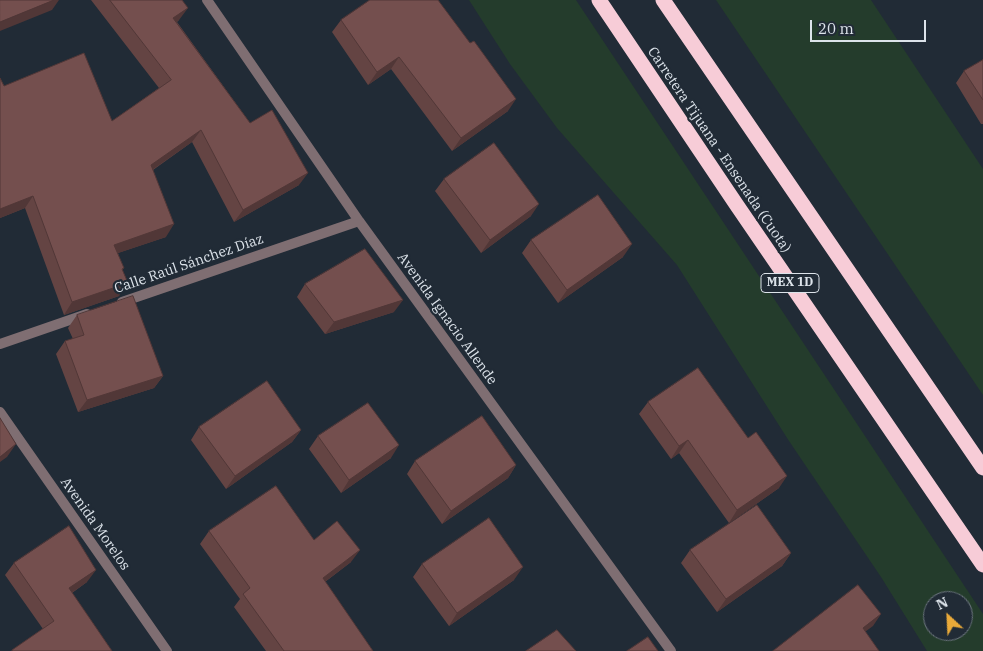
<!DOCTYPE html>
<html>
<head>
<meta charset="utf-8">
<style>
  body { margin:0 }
  #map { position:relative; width:983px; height:651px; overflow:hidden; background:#212b36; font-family:"IBM Plex Serif",serif }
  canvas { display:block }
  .north { position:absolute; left:923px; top:591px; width:50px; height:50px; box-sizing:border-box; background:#212b36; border:1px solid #6c757e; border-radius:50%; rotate:335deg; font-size:14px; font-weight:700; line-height:20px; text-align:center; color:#dce3ea }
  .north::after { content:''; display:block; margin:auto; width:18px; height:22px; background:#eaaa39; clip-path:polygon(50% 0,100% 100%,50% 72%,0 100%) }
  .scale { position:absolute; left:810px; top:20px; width:116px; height:22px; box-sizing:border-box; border:2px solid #dce3ea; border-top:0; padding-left:6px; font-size:15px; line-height:18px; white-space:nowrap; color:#dce3ea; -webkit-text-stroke:4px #212b36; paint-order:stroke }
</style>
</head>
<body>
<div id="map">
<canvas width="983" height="651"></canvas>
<div class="north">N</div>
<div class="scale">20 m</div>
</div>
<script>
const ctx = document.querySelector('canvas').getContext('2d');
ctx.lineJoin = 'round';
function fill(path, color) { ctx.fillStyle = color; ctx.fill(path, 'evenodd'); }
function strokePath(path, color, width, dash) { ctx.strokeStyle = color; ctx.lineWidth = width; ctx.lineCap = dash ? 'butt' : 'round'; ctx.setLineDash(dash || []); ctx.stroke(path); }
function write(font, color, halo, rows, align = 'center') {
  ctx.font = font + ' "IBM Plex Serif",serif'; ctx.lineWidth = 4.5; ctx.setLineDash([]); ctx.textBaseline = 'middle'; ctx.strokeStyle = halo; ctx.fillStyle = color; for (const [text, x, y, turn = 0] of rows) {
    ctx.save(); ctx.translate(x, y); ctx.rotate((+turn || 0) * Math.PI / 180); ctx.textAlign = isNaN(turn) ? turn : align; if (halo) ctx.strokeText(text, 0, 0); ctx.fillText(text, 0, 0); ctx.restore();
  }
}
fill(new Path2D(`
  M 469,0 L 576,0 L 983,614 L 983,651 L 927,651 L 881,577 L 789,441 L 677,265 L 557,128 L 510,64 ZM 933,601 L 963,601 L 963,631 L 933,631 Z
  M 716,0 L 871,0 L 983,169 L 983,395 Z`), '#243c2c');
strokePath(new Path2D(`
  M 207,0 L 359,221 L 671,651
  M 122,302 L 359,221
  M 0,344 L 87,314
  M 0,412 L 167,651`), '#7f6e72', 10);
strokePath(new Path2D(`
  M 599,0 L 736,204 L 983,565
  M 663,0 L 983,468`), '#f7ccd7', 15);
fill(new Path2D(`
  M 91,0 L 182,0 L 179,20 L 177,22 L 250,123 L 299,185 L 234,222 L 192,142 L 153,170 L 166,237 L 118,253 L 123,270 L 119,296 L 64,315 L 25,208 L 0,218 L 0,78 L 4,86 L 112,121 L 159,88 Z
  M 341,20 L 508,111 L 452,151 L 391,69 L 368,85 L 332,32 Z
  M 983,60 L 983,124 L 981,124 L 956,83 L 964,71 Z
  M 444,179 L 531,216 L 481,253 L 435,191 Z
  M 531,240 L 623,257 L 558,303 L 522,253 Z
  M 305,284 L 394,312 L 325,334 L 297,297 Z
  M 77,315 L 163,376 L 154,388 L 78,412 L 56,354 L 65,341 L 73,339 L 68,328 Z
  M 648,402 L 779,488 L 729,523 L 679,453 L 671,459 L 639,414 Z
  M 199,427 L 301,430 L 292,442 L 226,489 L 191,440 Z
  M 318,436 L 391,458 L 341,493 L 309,449 Z
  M 415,461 L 516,465 L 508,478 L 442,524 L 407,474 Z
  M 209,531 L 314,540 L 351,562 L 325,582 L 373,651 L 266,651 L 234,607 L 240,599 L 200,544 Z
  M 690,550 L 791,553 L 782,566 L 717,612 L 681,563 Z
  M 14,563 L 87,582 L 72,593 L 112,651 L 11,651 L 43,629 L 5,575 Z
  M 422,564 L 514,580 L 449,626 L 413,577 Z`), '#644443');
fill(new Path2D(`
  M 54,0 L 59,0 L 52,10 L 0,31 L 0,22 Z
  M 188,8 L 179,20 L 165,30 L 173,18 Z
  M 399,57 L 391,69 L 368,85 L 377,72 Z
  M 516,99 L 508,111 L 452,151 L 461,138 Z
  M 201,130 L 192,142 L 142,177 L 151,165 Z
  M 308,173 L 299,185 L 234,222 L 243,210 Z
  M 33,196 L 25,208 L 0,218 L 0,209 Z
  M 539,204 L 531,216 L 481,253 L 490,240 Z
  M 174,224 L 166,237 L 106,257 L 114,245 Z
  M 632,244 L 623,257 L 558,303 L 567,290 Z
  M 128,283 L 119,296 L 64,315 L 72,302 Z
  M 403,300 L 394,312 L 325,334 L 334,322 Z
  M 163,376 L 154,388 L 78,412 L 87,400 Z
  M 301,430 L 292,442 L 226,489 L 235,476 Z
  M 688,440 L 679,453 L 671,459 L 679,446 Z
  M 16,444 L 7,457 L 0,462 L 0,457 Z
  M 399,445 L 391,458 L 341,493 L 349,480 Z
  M 516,465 L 508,478 L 442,524 L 451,511 Z
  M 787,476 L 779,488 L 729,523 L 737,510 Z
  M 360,550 L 351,562 L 314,590 L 323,578 Z
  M 791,553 L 782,566 L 717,612 L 726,599 Z
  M 523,567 L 514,580 L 449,626 L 457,613 Z
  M 96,570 L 87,582 L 60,601 L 69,588 Z
  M 881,614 L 873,626 L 854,640 L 863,628 Z`), '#513737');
const building = new Path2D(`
  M 0,0 L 54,0 L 0,22 Z
  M 110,0 L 182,0 L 188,8 L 173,18 L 250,123 L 272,110 L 308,173 L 243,210 L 201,130 L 151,165 L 174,224 L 114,245 L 124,268 L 122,269 L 128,283 L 72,302 L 33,196 L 0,209 L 0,78 L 4,86 L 84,53 L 112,121 L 171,80 Z
  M 370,0 L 438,0 L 470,43 L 474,41 L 516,99 L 461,138 L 399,57 L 377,72 L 341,20 Z
  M 983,60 L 983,100 L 964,71 Z
  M 494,143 L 539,204 L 490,240 L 444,179 Z
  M 598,195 L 632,244 L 567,290 L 531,240 Z
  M 365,249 L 403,300 L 334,322 L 305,284 Z
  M 133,296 L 163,376 L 87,400 L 65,341 L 84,335 L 77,315 Z
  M 698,368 L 748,438 L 756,432 L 787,476 L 737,510 L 688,440 L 679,446 L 648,402 Z
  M 267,381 L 301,430 L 235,476 L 199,427 Z
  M 368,403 L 399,445 L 349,480 L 318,436 Z
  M 482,416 L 516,465 L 451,511 L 415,461 Z
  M 0,418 L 16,444 L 0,457 Z
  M 276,486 L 314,540 L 337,521 L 360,550 L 323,578 L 373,651 L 284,651 L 243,594 L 250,588 L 209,531 Z
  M 757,505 L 791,553 L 726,599 L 690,550 Z
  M 489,518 L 523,567 L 457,613 L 422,564 Z
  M 69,526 L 96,570 L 69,588 L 112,651 L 13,651 L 12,650 L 54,621 L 14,563 Z
  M 858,585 L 881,614 L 863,628 L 879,651 L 773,651 Z
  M 557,630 L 576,651 L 526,651 Z
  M 648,637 L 658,651 L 627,651 Z`);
fill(building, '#744f4e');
strokePath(building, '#513737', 1);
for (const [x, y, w] of [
  [790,283,58]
]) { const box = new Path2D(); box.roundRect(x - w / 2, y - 9.5, w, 19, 4); ctx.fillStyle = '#212b36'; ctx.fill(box); strokePath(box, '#dce3ea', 1); }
write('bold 12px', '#dce3ea', null, [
  ["MEX 1D",790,283]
]);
write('14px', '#dce3ea', '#212b36', [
  ["Carretera Tijuana - Ensenada (Cuota)",719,150,56],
  ["Calle Raúl Sánchez Díaz",189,264,-19],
  ["Avenida Ignacio Allende",447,319,54],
  ["Avenida Morelos",95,524,55]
]);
</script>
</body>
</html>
